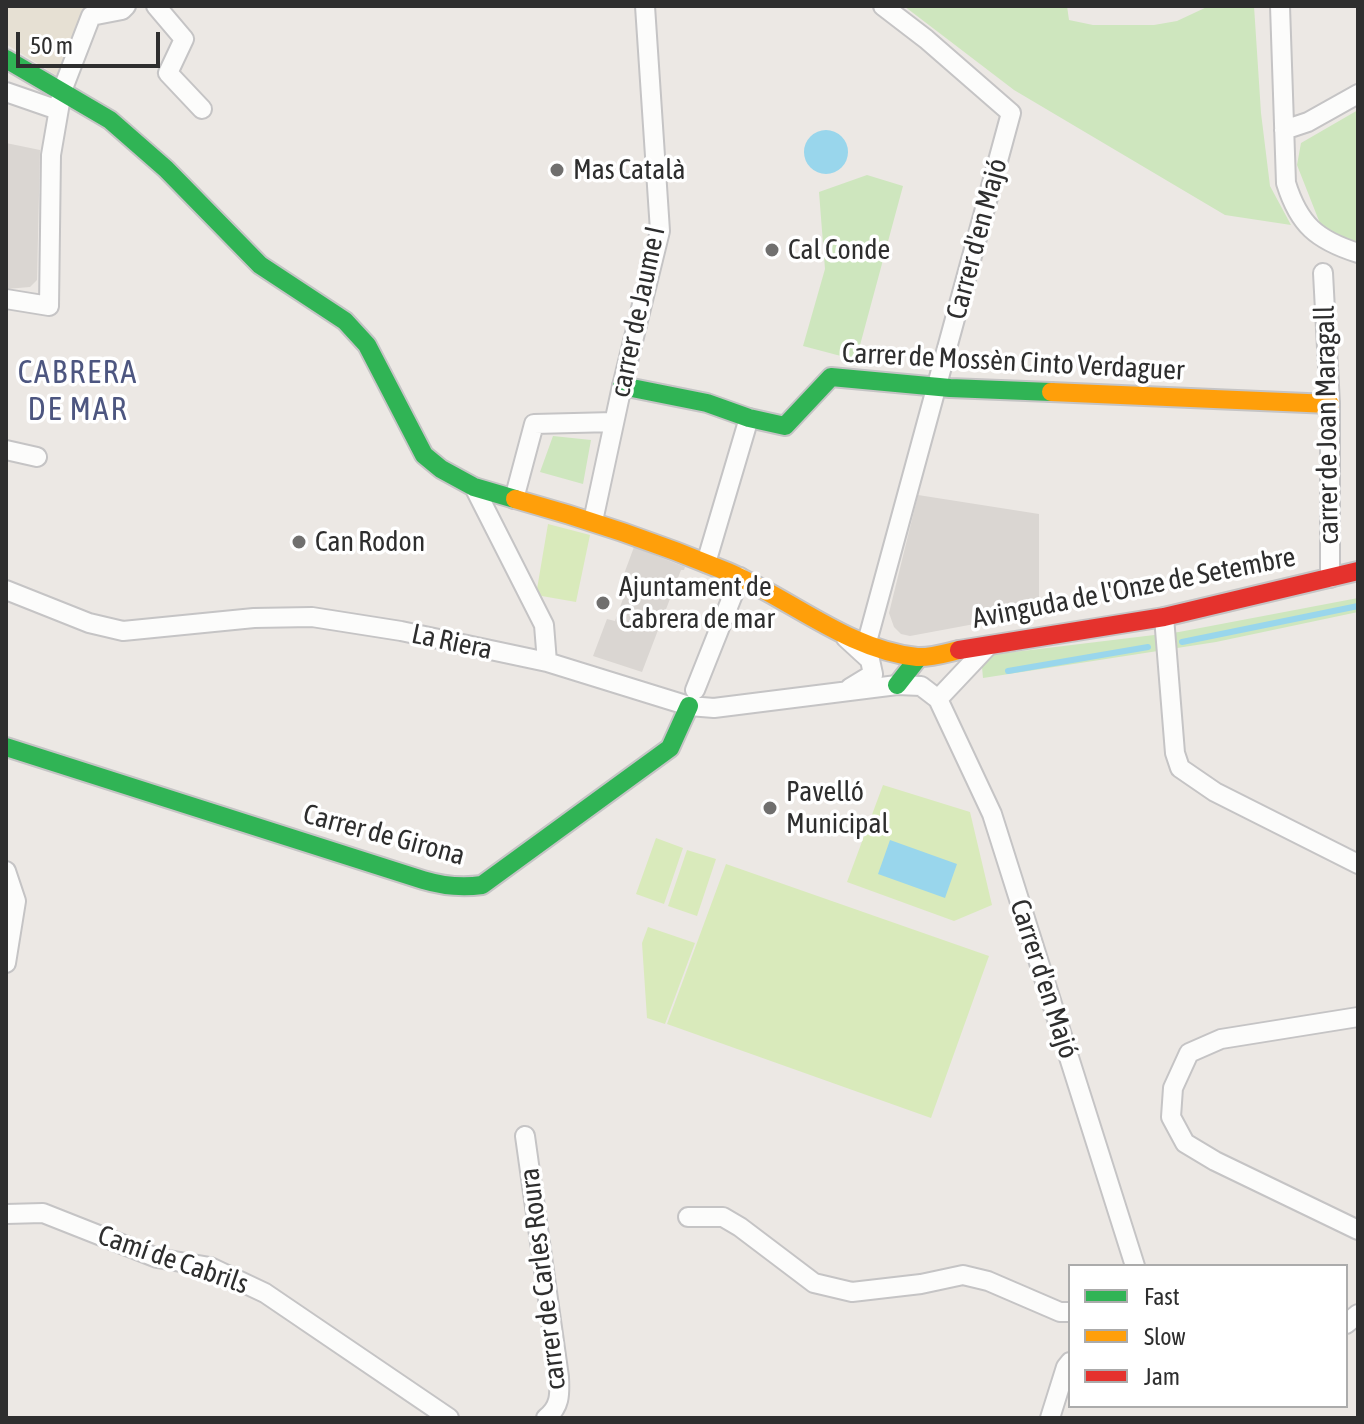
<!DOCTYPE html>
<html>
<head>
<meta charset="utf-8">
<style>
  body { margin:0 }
  #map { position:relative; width:1364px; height:1424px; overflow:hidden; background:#ece8e4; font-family:"Asap Condensed",sans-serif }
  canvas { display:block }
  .frame { position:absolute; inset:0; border:8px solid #2e2e2e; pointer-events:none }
  .legend { position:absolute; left:1068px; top:1264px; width:280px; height:144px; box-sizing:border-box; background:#fff; border:2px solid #ababab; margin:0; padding:10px 14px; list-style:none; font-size:24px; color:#2e2e2e }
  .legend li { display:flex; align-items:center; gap:16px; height:40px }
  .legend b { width:40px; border:2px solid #ababab }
  .scale { position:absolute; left:16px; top:32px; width:144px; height:36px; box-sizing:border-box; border:4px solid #2e2e2e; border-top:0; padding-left:10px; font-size:24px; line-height:28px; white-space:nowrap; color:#2e2e2e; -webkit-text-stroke:6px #fff; paint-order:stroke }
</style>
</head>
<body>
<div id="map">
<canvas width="1364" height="1424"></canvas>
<div class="frame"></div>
<ul class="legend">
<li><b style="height:10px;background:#30b455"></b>Fast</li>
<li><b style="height:10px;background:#ff9f0a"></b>Slow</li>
<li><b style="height:10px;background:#e5322d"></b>Jam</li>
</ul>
<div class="scale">50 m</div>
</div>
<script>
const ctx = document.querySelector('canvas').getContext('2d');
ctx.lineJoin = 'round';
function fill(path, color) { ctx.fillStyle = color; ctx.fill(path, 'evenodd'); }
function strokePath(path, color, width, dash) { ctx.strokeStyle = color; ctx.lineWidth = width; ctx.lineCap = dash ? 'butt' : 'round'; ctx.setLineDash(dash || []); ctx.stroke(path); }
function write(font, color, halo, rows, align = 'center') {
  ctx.font = font + ' "Asap Condensed",sans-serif'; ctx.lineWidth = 7; ctx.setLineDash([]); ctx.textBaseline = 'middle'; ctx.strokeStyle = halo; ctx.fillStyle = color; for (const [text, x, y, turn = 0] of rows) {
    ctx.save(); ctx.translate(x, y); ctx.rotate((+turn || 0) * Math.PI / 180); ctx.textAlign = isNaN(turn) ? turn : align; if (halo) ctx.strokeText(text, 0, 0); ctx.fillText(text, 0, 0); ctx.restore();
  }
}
fill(new Path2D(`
  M 6,6 L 87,6 L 59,77 L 6,44 Z`), '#e6e0d3');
fill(new Path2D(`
  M 904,6 L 1067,6 L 1069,20 L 1093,25 L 1154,25 L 1177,21 L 1209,6 L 1254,6 L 1261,113 L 1270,186 L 1291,225 L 1225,215 L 1014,90 Z
  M 1358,110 L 1358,242 L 1323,231 L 1297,165 L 1301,143 Z
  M 867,175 L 903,186 L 856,360 L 803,346 L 825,269 L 819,192 Z
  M 553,436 L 591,440 L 583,484 L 540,472 Z
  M 1358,598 L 1358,612 L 1216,642 L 983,678 L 981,656 L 1179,632 Z`), '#cee6be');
fill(new Path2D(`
  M 548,524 L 590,535 L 576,602 L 536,595 Z
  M 883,785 L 970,812 L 992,905 L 954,921 L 847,882 Z
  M 656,838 L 683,848 L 664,904 L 636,894 Z
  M 687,850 L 716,859 L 697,916 L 668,906 Z
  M 726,864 L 989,956 L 931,1118 L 667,1024 Z
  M 648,927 L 695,943 L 665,1024 L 647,1018 L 642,943 Z`), '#d9eabb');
fill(new Path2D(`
  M 6,143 L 40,150 L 37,280 L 30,287 L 6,289 Z
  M 918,495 L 1039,514 L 1039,612 L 910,636 L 901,634 L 894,627 L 889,613 Z
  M 634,547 L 685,567 L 684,570 L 681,570 L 642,672 L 593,656 L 607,619 L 615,621 L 628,585 L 621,582 Z`), '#dad6d2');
fill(new Path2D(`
  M804 152a22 22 0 1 1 44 0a22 22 0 1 1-44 0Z
  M 890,840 L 957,864 L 945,898 L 878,874 Z`), '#99d6ec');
strokePath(new Path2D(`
  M 1182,642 L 1358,606
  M 1008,671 L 1148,647`), '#99d6ec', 6);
const street = new Path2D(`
  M 156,6 L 184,39 L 168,73 L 202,109
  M 1280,6 L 1286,183 C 1299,225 1317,240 1358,253
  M 6,92 L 58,110
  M 1284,130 L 1308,122 L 1358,94
  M 1323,273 L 1330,404 L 1330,578
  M 6,299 L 49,306 L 51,155 L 62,91 L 91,16 L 122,10 L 126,6
  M 6,450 L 37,457
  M 474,487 L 544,625 L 547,662
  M 514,499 L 534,424 L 614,422
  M 593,521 L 622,386 L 660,231 L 645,6
  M 706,563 L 749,418
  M 6,590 L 89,623 L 123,631 L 254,618 L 312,617 L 401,631 L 547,662 L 689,706 L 714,708 L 897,685 L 921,686 L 938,699
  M 1164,617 L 1175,753 L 1180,768 L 1215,792 L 1358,864
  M 846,638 L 870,660 L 873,674 L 850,688
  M 867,642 L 1011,113 L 926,39 L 883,6
  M 695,690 L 740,577
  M 938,699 L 992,814 L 1135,1266
  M 938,699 L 988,646
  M 6,871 L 16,901 L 6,963
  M 1358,1017 L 1221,1039 L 1189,1053 L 1173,1088 L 1171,1117 L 1185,1143 L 1215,1161 L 1358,1230
  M 525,1136 L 559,1377 C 560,1395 560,1407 546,1418
  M 6,1214 L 43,1213 L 157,1258 L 210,1267 L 265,1293 L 449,1418
  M 688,1217 L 723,1217 L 740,1227 L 814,1283 L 852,1292 L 921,1284 L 963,1275 L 988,1281 L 1060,1312 L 1070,1312
  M 1346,1324 L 1358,1314
  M 1050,1418 L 1066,1367 L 1070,1362`);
const fast = new Path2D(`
  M 6,59 L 110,120 L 166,169 L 260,265 L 345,321 L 367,345 L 424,455 L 441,469 L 474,487 L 515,499
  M 622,386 L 707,403 L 749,418 L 785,426 L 831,377 L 950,388 L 1051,392
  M 897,685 L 919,657
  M 6,747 L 423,880 C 443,886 461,888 482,885 L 670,748 L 689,706`);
const slow = new Path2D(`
  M 1051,392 L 1330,404
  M 515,499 C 588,519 658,543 728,572 C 791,599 848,650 917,657 C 930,658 946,653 959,650`);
const jam = new Path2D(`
  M 959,650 L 1164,617 L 1358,571`);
strokePath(street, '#c5c4c5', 22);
strokePath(fast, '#c5c4c5', 22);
strokePath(slow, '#c5c4c5', 22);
strokePath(jam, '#c5c4c5', 22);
strokePath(street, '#fcfcfb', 18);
strokePath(fast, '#30b455', 18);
strokePath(slow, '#ff9f0a', 18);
strokePath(jam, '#e5322d', 18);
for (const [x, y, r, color] of [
  [557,170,8,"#706f6e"],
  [772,250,8,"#706f6e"],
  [299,542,8,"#706f6e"],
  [603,603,8,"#706f6e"],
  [770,808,8,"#706f6e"]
]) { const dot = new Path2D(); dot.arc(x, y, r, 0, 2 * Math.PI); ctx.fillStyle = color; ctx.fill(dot); strokePath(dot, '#fff', 3); }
write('28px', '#2e2e2e', '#fff', [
  ["Mas Català",573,170],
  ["Cal Conde",788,250],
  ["Can Rodon",315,542],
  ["Ajuntament de",619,587],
  ["Cabrera de mar",619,619],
  ["Pavelló",786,792],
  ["Municipal",786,824]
], 'left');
write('28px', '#2e2e2e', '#fff', [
  ["Carrer d'en Majó",977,239,-75],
  ["carrer de Jaume I",638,312,-78],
  ["Carrer de Mossèn Cinto Verdaguer",1013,362,3],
  ["carrer de Joan Maragall",1327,425,-91],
  ["Avinguda de l'Onze de Setembre",1134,588,-11],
  ["La Riera",452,642,12],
  ["Carrer de Girona",384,835,15],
  ["Carrer d'en Majó",1044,979,72],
  ["Camí de Cabrils",173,1260,19],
  ["carrer de Carles Roura",543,1279,-97]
]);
ctx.letterSpacing = '2px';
write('32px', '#4d5680', '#fff', [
  ["CABRERA",78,373],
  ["DE MAR",78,410]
]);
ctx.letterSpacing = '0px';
</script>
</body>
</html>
